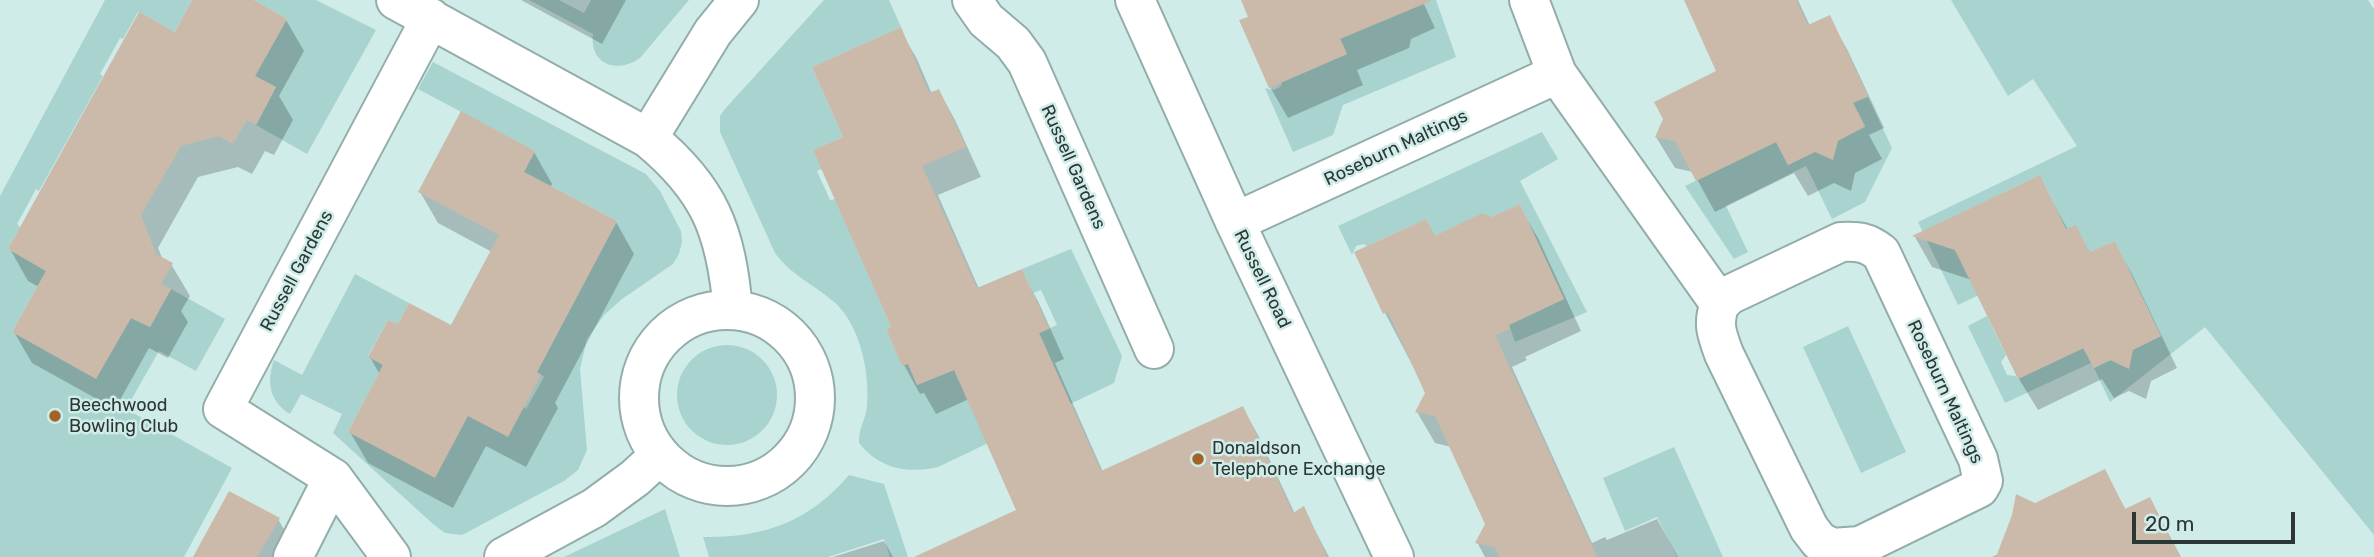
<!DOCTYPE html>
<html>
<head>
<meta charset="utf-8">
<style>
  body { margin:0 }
  #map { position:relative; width:2374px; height:557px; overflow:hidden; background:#d0ece9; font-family:Rubik,sans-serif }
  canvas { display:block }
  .scale { position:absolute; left:2132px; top:512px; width:163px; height:32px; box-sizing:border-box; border:4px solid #2b3635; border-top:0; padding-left:9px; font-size:21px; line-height:24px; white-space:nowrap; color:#2b3635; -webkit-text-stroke:5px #d0ece9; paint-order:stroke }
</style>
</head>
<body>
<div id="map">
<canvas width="2374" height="557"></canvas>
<div class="scale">20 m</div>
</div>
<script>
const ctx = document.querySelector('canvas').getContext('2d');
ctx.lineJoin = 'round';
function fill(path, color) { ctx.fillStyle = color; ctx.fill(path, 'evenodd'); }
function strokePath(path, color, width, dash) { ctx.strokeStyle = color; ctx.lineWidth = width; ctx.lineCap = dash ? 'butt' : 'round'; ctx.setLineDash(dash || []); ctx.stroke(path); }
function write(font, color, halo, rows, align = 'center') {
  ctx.font = font + ' Rubik,sans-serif'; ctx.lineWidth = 5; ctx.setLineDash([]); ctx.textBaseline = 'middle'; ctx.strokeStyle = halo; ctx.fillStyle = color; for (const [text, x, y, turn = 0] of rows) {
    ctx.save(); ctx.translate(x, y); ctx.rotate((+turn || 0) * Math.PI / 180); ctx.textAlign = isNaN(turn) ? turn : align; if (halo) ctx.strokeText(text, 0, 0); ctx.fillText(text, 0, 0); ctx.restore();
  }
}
fill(new Path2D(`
  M 105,0 L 192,0 L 175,32 L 138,12 L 123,39 L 120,38 L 100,74 L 103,76 L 39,191 L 36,189 L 17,224 L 20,227 L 8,249 L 46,271 L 12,332 L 96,378 L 131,318 L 150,327 L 171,289 L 225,319 L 196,371 L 159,351 L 126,409 L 232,468 L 184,557 L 0,557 L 0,196 Z
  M 254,0 L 316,0 L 376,30 L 307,154 L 256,125 L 276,87 L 255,76 L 287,19 Z
  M 529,0 L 559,0 L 584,13 L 591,0 L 689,0 L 640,58 C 618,74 589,65 593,34 Z
  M 824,0 L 889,0 L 901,27 L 812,67 L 843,137 L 813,150 L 822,169 L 817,171 L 830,200 L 835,199 L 891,327 L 886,329 L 902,365 L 908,364 L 917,385 L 954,370 L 1068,398 L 1039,333 L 1057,325 L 1041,290 L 1033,293 L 1022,269 L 1071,249 L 1122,356 L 1114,383 L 938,467 C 907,474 880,469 859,443 C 858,429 866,419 867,406 C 870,372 860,324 833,301 C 813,284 791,275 775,253 L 720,132 L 720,116 L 724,110 Z
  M 1411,0 L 1436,0 L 1456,57 L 1343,105 L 1333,135 L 1293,152 L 1265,88 L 1274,90 L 1281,86 L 1282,82 L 1347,54 L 1337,32 Z
  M 1951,0 L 2368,0 L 2374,9 L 2374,535 L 2205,327 L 2110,402 L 2094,368 L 2111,360 L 2119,364 L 2131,358 L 2132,350 L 2161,336 L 2115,241 L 2089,252 L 2066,229 L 2040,175 L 1942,222 L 1945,247 L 1954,249 L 1981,294 L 1958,305 L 1918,222 L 2077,146 L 2033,79 L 2008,96 Z
  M 433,62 L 646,174 L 660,191 L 681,231 L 682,242 L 679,254 L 673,264 L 622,299 L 604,315 L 587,339 L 580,369 L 587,450 L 578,470 L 564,481 L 462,535 L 445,533 L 433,524 L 333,433 L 342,414 L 301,394 L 290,414 C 270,402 266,382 274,360 L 302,375 L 355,274 L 409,303 L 398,324 L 388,320 L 368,356 L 383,365 L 348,432 L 524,407 L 526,409 L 544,377 L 537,372 L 617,221 L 524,172 L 535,151 L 418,89 Z
  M 1868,97 L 1892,148 L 1865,202 L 1832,219 L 1806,166 L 1726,206 L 1748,252 L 1734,259 L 1685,186 L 1776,142 L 1788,165 L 1816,151 L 1824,156 L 1836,149 L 1837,141 L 1865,127 L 1853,103 Z
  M 1542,132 L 1558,159 L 1520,181 L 1587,312 L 1515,342 L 1509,325 L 1564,299 L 1520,204 L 1489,218 L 1482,213 L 1470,219 L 1467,226 L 1438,244 L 1426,219 L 1367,246 L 1363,244 L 1356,246 L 1352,255 L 1338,226 Z
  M 1987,316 L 2006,355 L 2001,362 L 2007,375 L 2016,376 L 2018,379 L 2084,348 L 2091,363 L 2005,403 L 1968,326 Z
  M 1848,326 L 1906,452 L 1861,473 L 1803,347 Z
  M677 395a50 50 0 1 1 100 0a50 50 0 1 1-100 0Z
  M 1674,447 L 1723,557 L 1677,557 L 1657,517 L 1625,531 L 1603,478 Z
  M 849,475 L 884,484 L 908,557 L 890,557 L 884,539 L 828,557 L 709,557 L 703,537 C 763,538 809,522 849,475 Z
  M 665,509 L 680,557 L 564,557 Z`), '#a8d3cf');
fill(new Path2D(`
  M 194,0 L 250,0 L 286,20 L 304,51 L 279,96 L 293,120 L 274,155 L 265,151 L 252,174 L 238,167 L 198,177 L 158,248 L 163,260 L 171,264 L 190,296 L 181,311 L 188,322 L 168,358 L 149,348 L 115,409 L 32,363 L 14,332 L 39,287 L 28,281 L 10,249 L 176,34 Z
  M 521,0 L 626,0 L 602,44 Z
  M 1243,0 L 1422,0 L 1435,28 L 1411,39 L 1409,48 L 1357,70 L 1363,85 L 1288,118 L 1270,87 L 1250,18 Z
  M 1685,0 L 1798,0 L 1810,26 L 1829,18 L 1847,49 L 1884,128 L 1869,135 L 1882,159 L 1855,173 L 1851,191 L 1834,183 L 1808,196 L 1794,173 L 1715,212 L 1693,172 L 1675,168 L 1656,137 L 1718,72 Z
  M 900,30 L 917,59 L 932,94 L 939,91 L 955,120 L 981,177 L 938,195 L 979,289 L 1021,272 L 1038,301 L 1064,359 L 1055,363 L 1103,472 L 1243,408 L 1259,437 L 1295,514 L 1304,509 L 1329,557 L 993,557 L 1019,511 L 969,399 L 936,414 L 924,393 L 920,394 L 904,365 L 845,138 Z
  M 534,152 L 552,184 L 550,188 L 616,222 L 634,254 L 555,403 L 558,408 L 526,467 L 486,446 L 453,508 L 368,463 L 350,432 L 380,375 L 370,357 L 398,327 L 452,327 L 492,252 L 438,223 L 420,192 Z
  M 2039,177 L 2068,230 L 2075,228 L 2090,253 L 2114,243 L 2132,274 L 2177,368 L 2151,381 L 2146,399 L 2129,391 L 2114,398 L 2102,379 L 2038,410 L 2019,379 L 1972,280 L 1932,267 L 1915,237 Z
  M 1519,206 L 1538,238 L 1581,331 L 1525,357 L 1527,360 L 1512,367 L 1592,543 L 1605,537 L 1607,540 L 1657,519 L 1678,557 L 1485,557 L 1477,542 L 1487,524 L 1451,447 L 1435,443 L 1417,412 L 1427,393 L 1385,313 L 1436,238 L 1491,219 Z
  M 2105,472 L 2126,510 L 2150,499 L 2181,557 L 1992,557 L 2000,553 L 2035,505 Z
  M 278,519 L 286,533 L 273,557 L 194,557 Z
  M 884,541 L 893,557 L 833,557 Z`), '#0003');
fill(new Path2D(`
  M 192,0 L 254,0 L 287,19 L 255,76 L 276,87 L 256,125 L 247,120 L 233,144 L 219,136 L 181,146 L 141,215 L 156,254 L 173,263 L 161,284 L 171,289 L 150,327 L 131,318 L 96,379 L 12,332 L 46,271 L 8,249 L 139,12 L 175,32 Z
  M 1241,0 L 1431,0 L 1431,1 L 1340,39 L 1347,54 L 1269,88 L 1239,20 L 1248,17 Z
  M 1684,0 L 1796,0 L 1808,25 L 1830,15 L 1868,96 L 1853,103 L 1865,126 L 1838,141 L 1833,160 L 1815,152 L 1788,165 L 1776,142 L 1696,181 L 1675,141 L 1655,137 L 1663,119 L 1654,102 L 1716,71 Z
  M 901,27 L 929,93 L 939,89 L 966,147 L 922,166 L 950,228 L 977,288 L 1022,269 L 1049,329 L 1039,333 L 1101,471 L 1243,406 L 1293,513 L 1304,506 L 1327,557 L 914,557 L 1016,510 L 954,370 L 917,385 L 908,364 L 902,366 L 886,329 L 891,327 L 813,150 L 843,137 L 812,67 Z
  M 461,111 L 535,151 L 524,172 L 617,221 L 537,372 L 541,375 L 508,437 L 468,416 L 435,478 L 348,432 L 383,365 L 368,357 L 388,320 L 398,324 L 409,303 L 451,325 L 499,235 L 418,192 Z
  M 2040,175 L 2066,229 L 2076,225 L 2089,252 L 2115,241 L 2161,336 L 2133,350 L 2129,369 L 2110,360 L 2094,368 L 2083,348 L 2018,379 L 1955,250 L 1912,236 Z
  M 1520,204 L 1564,299 L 1509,325 L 1510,329 L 1495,335 L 1597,557 L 1499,557 L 1495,547 L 1475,543 L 1485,524 L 1435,416 L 1415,412 L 1425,393 L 1388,312 L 1383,314 L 1354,252 L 1426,219 L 1435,236 L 1482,213 L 1491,217 Z
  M 2105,469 L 2125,509 L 2150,497 L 2180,557 L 1996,557 L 2012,515 L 2016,494 L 2035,503 Z
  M 229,491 L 280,518 L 257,557 L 193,557 Z`), '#cbb9a9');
const minor = new Path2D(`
  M 396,0 L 648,138 C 710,189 726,231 733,310
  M 972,0 L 986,20 L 1013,43 L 1027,62 L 1154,349
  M 1135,0 L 1235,222 L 1394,557
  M 1529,0 L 1557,74
  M 648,138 L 713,32 L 739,0
  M 1235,222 L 1557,74 L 1720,304 C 1712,323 1717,335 1724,354 L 1809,528 L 1819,541 L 1832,548 L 1860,546 L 1979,488 L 1983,481 L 1978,459 L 1881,253 C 1867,242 1858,241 1841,242 L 1729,295 L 1720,304
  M639 398a88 88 0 1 1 176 0a88 88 0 1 1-176 0Z
  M 293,557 L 333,478
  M 391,557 L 333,478 L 223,409 L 431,18
  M 504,557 L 594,508 L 635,478 L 660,455`);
strokePath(minor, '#92adaa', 42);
strokePath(minor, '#fff', 38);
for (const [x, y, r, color] of [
  [55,416,7,"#a06526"],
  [1198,459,7,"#a06526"]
]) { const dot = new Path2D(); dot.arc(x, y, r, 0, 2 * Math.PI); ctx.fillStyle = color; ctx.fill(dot); strokePath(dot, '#d0ece9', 2.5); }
write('18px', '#2b3635', '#d0ece9', [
  ["Roseburn Maltings",1396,148,-25],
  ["Russell Gardens",1073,167,66],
  ["Russell Gardens",297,271,-62],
  ["Russell Road",1262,279,64],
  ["Roseburn Maltings",1945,392,65]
]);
write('18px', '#2b3635', '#d0ece9', [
  ["Beechwood",69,406],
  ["Bowling Club",69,427],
  ["Donaldson",1212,449],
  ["Telephone Exchange",1212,470]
], 'left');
</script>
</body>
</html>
